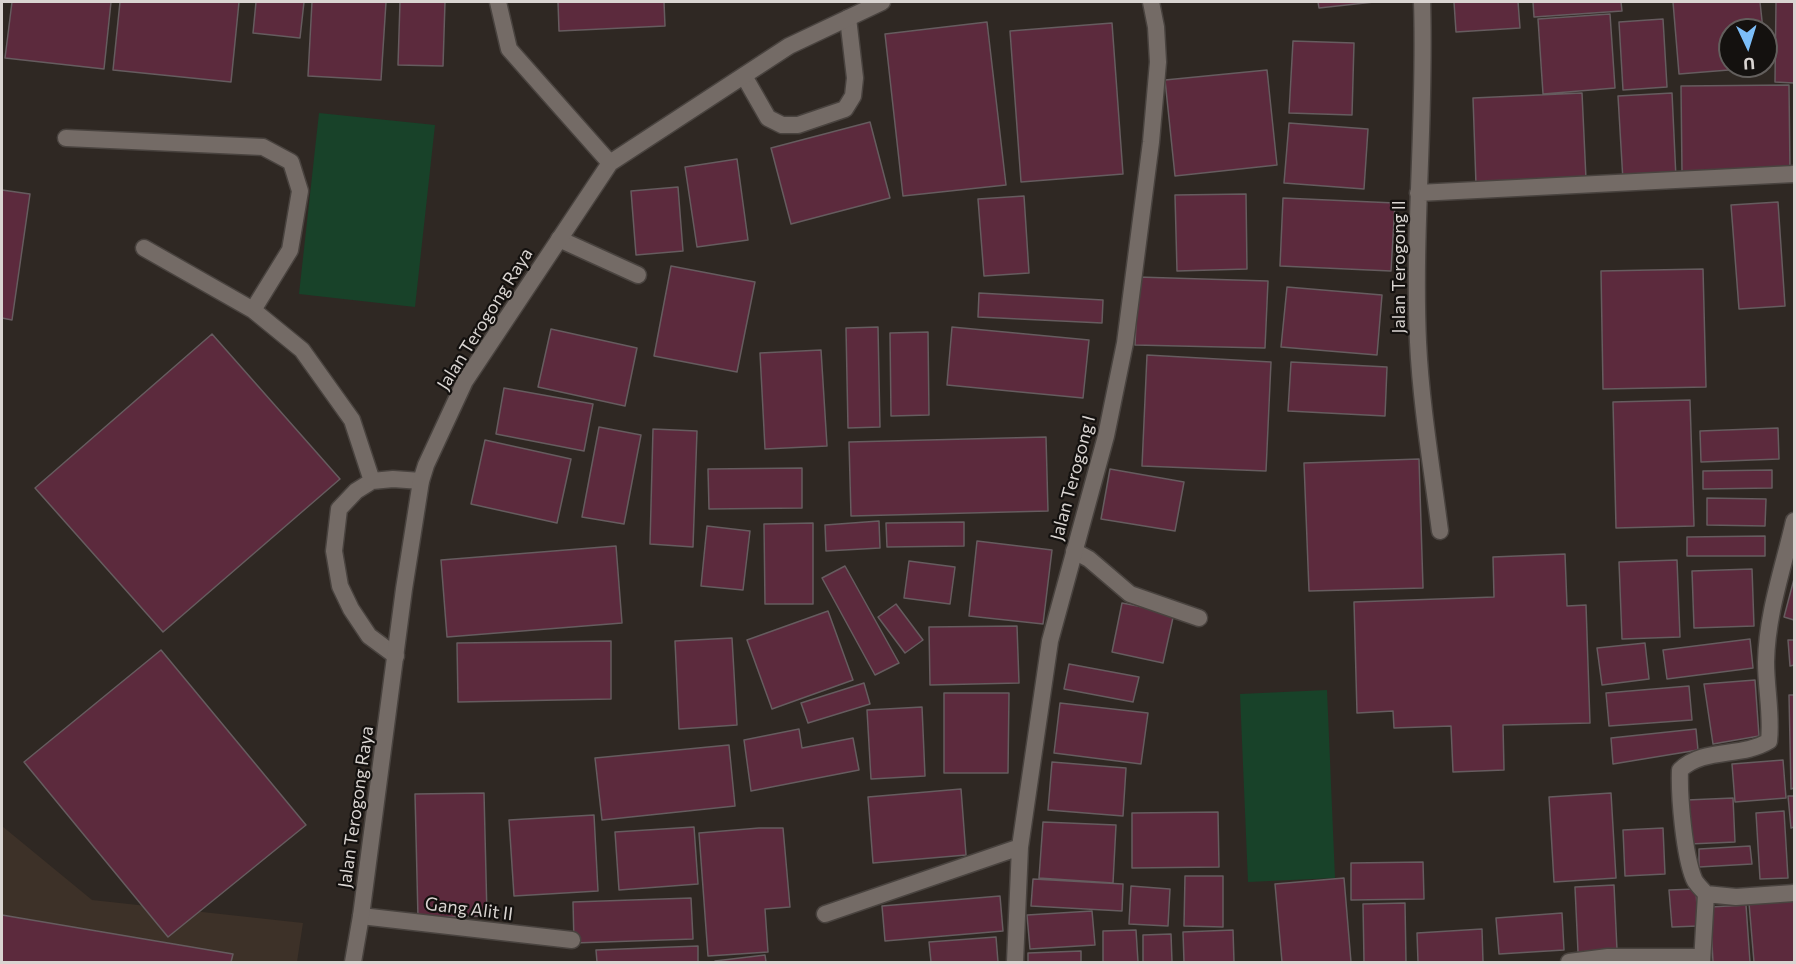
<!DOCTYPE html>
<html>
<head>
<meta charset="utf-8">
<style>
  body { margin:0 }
  #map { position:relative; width:1796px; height:964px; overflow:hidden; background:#2f2823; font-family:Commissioner,sans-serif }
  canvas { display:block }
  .frame { position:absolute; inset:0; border:3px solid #d9d4d1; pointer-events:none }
  .north { position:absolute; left:1718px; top:18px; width:60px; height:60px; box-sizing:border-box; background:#14110f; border:2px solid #635f5d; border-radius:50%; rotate:176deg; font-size:16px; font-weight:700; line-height:24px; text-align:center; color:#d9d4d1 }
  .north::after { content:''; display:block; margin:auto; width:21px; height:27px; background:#7cbef9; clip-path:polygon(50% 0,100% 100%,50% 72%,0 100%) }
</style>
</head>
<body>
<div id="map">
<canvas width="1796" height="964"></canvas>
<div class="frame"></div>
<div class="north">U</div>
</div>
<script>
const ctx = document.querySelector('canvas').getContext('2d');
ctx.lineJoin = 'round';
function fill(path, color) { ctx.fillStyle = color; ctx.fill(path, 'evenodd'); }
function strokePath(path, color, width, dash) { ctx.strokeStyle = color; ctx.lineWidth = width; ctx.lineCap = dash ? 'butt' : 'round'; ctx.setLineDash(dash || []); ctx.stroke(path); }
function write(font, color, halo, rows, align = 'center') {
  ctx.font = font + ' Commissioner,sans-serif'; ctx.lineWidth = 4.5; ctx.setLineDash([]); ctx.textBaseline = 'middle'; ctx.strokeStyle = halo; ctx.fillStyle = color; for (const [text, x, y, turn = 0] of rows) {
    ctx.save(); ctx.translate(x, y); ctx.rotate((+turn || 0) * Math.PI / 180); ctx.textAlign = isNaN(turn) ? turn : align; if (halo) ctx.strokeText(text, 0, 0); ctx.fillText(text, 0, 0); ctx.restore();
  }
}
fill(new Path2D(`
  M 2,826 L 92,900 L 303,923 L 297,962 L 2,962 Z`), '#3d3128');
fill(new Path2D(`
  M 319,113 L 435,125 L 415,307 L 299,294 Z
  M 1327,690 L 1335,878 L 1248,882 L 1240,694 Z`), '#184229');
const building = new Path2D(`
  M 12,2 L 111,2 L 104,69 L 5,58 Z
  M 120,2 L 239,2 L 231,82 L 113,70 Z
  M 256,2 L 304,2 L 300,38 L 253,33 Z
  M 312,2 L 386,2 L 381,80 L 308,76 Z
  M 400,2 L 445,2 L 443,66 L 398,65 Z
  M 558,2 L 664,2 L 665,26 L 559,31 Z
  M 1318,2 L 1374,2 L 1319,8 Z
  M 1454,2 L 1518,2 L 1520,28 L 1456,32 Z
  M 1533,2 L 1621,2 L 1622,11 L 1534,17 Z
  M 1673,2 L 1760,2 L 1763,30 L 1730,30 L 1730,66 L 1766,67 L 1679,74 Z
  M 1776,2 L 1794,2 L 1794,83 L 1775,82 Z
  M 1610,14 L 1615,88 L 1543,94 L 1538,19 Z
  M 1663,19 L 1667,87 L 1623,90 L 1619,22 Z
  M 987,22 L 1006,185 L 903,196 L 885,34 Z
  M 1112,23 L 1123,174 L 1021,182 L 1010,31 Z
  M 1293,41 L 1354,43 L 1352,115 L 1289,113 Z
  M 1267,70 L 1277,165 L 1175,176 L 1165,80 Z
  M 1789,85 L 1790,172 L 1682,173 L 1681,86 Z
  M 1582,93 L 1586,179 L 1476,185 L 1473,98 Z
  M 1672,93 L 1676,178 L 1623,181 L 1618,96 Z
  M 870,122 L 890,198 L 791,224 L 771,148 Z
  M 1289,123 L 1368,129 L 1364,189 L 1284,183 Z
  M 737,159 L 748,240 L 697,247 L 685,167 Z
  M 678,187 L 683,251 L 636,255 L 631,191 Z
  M 2,190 L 30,194 L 12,320 L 2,318 Z
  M 1246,194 L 1247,269 L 1177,271 L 1175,195 Z
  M 1024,196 L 1029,273 L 984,276 L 978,199 Z
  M 1283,198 L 1395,203 L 1391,271 L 1280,266 Z
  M 1778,202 L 1785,306 L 1739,309 L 1731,205 Z
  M 671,266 L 755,282 L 737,372 L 654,356 Z
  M 1703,269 L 1706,387 L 1603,389 L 1601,271 Z
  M 1138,277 L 1268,281 L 1265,348 L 1135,345 Z
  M 1287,287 L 1382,295 L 1377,355 L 1281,347 Z
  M 979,293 L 1103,300 L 1102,323 L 978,317 Z
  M 878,327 L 880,427 L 848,428 L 846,328 Z
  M 952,327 L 1089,340 L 1083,398 L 947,385 Z
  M 551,329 L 637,348 L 625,406 L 538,387 Z
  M 928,332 L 929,415 L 891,416 L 890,333 Z
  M 212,334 L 340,479 L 163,632 L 35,488 Z
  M 821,350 L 827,446 L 765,449 L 760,353 Z
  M 1147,355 L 1271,362 L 1266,471 L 1142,466 Z
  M 1291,362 L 1387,367 L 1385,416 L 1288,411 Z
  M 504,388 L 593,404 L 584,451 L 496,434 Z
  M 1690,400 L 1694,526 L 1616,528 L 1613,402 Z
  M 599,427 L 641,435 L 624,524 L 582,517 Z
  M 1778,428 L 1779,459 L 1701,462 L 1700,431 Z
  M 653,429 L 697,431 L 693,547 L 650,544 Z
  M 1046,437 L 1048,511 L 851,516 L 849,442 Z
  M 485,440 L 571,459 L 557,523 L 471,504 Z
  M 1419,459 L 1423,588 L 1309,591 L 1304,463 Z
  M 802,468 L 802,508 L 709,509 L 708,469 Z
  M 1110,469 L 1184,482 L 1175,531 L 1101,519 Z
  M 1772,470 L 1772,488 L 1703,489 L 1703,471 Z
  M 1707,498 L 1766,499 L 1765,526 L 1707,525 Z
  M 879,521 L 880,548 L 826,551 L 825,525 Z
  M 964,522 L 964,546 L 887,547 L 886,523 Z
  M 813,523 L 813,604 L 765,604 L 764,524 Z
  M 707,526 L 750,531 L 743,590 L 701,586 Z
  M 1765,536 L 1765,556 L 1687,556 L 1687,537 Z
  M 977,541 L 1052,550 L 1043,624 L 969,616 Z
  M 616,546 L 622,623 L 447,637 L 441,560 Z
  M 1565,554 L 1567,606 L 1586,605 L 1590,723 L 1503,725 L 1504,770 L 1453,772 L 1451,726 L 1394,728 L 1393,711 L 1357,713 L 1354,602 L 1494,597 L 1493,557 Z
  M 1677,560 L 1680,637 L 1622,639 L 1619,562 Z
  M 909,561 L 955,567 L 950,604 L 904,598 Z
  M 845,566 L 899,663 L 875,675 L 822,578 Z
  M 1752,569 L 1754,626 L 1694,628 L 1692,571 Z
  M 1794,579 L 1794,620 L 1784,617 Z
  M 1122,603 L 1174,613 L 1163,663 L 1112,652 Z
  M 896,604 L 923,640 L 905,653 L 878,617 Z
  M 828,611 L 853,680 L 772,709 L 747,640 Z
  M 1017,626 L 1019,683 L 930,685 L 929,627 Z
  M 732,638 L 737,725 L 679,729 L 675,641 Z
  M 1750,639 L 1753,668 L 1667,679 L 1663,650 Z
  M 1788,640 L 1794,640 L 1794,665 L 1790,666 Z
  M 611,641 L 611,699 L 458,702 L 457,643 Z
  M 1645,643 L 1649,679 L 1602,685 L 1597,648 Z
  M 161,650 L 306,825 L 168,937 L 24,762 Z
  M 1069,664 L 1139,677 L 1133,702 L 1064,689 Z
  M 1755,680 L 1759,736 L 1713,744 L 1704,684 Z
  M 864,683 L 870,704 L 808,723 L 801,703 Z
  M 1689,686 L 1692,720 L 1609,726 L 1606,693 Z
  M 944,693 L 1009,693 L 1008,773 L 944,773 Z
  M 1789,695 L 1794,695 L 1794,788 L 1791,789 Z
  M 1060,703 L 1148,713 L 1141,764 L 1054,753 Z
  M 922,707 L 925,776 L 871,779 L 867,710 Z
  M 799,729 L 802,748 L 853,738 L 859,770 L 751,791 L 744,740 Z
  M 1696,729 L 1698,750 L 1613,764 L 1611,738 Z
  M 729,745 L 735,806 L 602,820 L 595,758 Z
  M 1783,760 L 1786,798 L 1735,802 L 1732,764 Z
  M 1052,762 L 1126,768 L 1123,816 L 1048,810 Z
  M 961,789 L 966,855 L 873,863 L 868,797 Z
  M 484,793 L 487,916 L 418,918 L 415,794 Z
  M 1611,793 L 1616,878 L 1554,882 L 1549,797 Z
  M 1788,796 L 1794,796 L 1794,827 L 1791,828 Z
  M 1733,798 L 1735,842 L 1689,844 L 1687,800 Z
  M 1784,811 L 1788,878 L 1760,879 L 1756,813 Z
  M 1218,812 L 1219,867 L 1132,868 L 1132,813 Z
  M 594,815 L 598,891 L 514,896 L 509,820 Z
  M 1043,822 L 1116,825 L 1113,883 L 1039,878 Z
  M 694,827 L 698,884 L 619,890 L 615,832 Z
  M 759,828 L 783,828 L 790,907 L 765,909 L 768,952 L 708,956 L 699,833 Z
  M 1663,828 L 1665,874 L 1625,876 L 1623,830 Z
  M 1750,846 L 1752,864 L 1699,867 L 1699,849 Z
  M 1423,862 L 1424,899 L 1351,900 L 1351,863 Z
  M 1185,876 L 1223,876 L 1223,927 L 1184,926 Z
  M 1344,878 L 1351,962 L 1282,962 L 1275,884 Z
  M 1033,879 L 1123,884 L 1122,911 L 1031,906 Z
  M 1614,885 L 1617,950 L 1578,952 L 1575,887 Z
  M 1131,886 L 1170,889 L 1168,926 L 1129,924 Z
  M 1696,889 L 1698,926 L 1672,927 L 1669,890 Z
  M 1000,896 L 1003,931 L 885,941 L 882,906 Z
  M 691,898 L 693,939 L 574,943 L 573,902 Z
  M 1794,900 L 1794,962 L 1754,962 L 1749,903 Z
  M 1405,903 L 1406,962 L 1364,962 L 1363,904 Z
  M 1746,905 L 1750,962 L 1713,962 L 1710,907 Z
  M 1092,911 L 1095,945 L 1030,949 L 1027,915 Z
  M 1562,913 L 1564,950 L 1499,954 L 1496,918 Z
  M 2,915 L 233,954 L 231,962 L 2,962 Z
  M 1482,929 L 1483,962 L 1418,962 L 1417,933 Z
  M 1136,930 L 1138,962 L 1103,962 L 1103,931 Z
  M 1233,930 L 1234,962 L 1184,962 L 1183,932 Z
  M 1171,934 L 1172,962 L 1143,962 L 1143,935 Z
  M 996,937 L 998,962 L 931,962 L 929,942 Z
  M 698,946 L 698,962 L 597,962 L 596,950 Z
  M 1081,951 L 1081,962 L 1028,962 L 1028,953 Z
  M 765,955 L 766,962 L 715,962 L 715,961 Z`);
fill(building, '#5c2a3d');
strokePath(building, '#665c5f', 1.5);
const service = new Path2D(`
  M 744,76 L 768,118 L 782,125 L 798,125 L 845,109 L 853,96 L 855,78 L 848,18
  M 66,138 L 263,147 L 291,162 L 300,191 L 290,250 L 253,310
  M 559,239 L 638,275
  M 144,248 L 253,310 L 302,350 L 352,420 L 372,481
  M 1074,551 L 1089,559 L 1130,594 L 1199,618
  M 396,656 L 369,636 L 351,609 L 340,586 L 334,551 L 339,509 L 356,491 L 372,481 L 393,479 L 421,481`);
const minor = new Path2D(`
  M 1422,2 C 1426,115 1413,229 1418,342 C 1421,405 1432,469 1440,531
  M 1418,193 L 1794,174
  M 1706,894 C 1702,889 1696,884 1694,879 C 1684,855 1679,796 1680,770 C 1704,747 1741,758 1769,741 C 1772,715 1766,689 1766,662 C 1767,613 1783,569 1794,521
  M 1706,894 L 1736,897 L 1794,893
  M 825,914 L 1020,847
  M 361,916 L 572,940
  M 1608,957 L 1702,957
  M 1015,962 L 1020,847 L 1050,641 L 1106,436 L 1125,343 L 1151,142 L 1158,62 L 1156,27 L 1151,2
  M 1569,962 L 1608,957 L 1613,962
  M 1702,962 L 1706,894`);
const tertiary = new Path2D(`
  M 498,2 L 509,49 L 610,163
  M 353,962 L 361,916 L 404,589 L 421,481 L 426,465 L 465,381 L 610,163 L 789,46 L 882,2`);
strokePath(service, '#49433f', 19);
strokePath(minor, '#49433f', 19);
strokePath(tertiary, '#49433f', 19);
strokePath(service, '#746b66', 16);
strokePath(minor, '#746b66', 16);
strokePath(tertiary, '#746b66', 16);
write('18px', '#d9d4d1', '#14110f', [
  ["Jalan Terogong II",1399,267,-90],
  ["Jalan Terogong Raya",485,319,-58],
  ["Jalan Terogong I",1073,478,-75],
  ["Jalan Terogong Raya",356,807,-82],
  ["Gang Alit II",469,909,7]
]);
</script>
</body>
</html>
